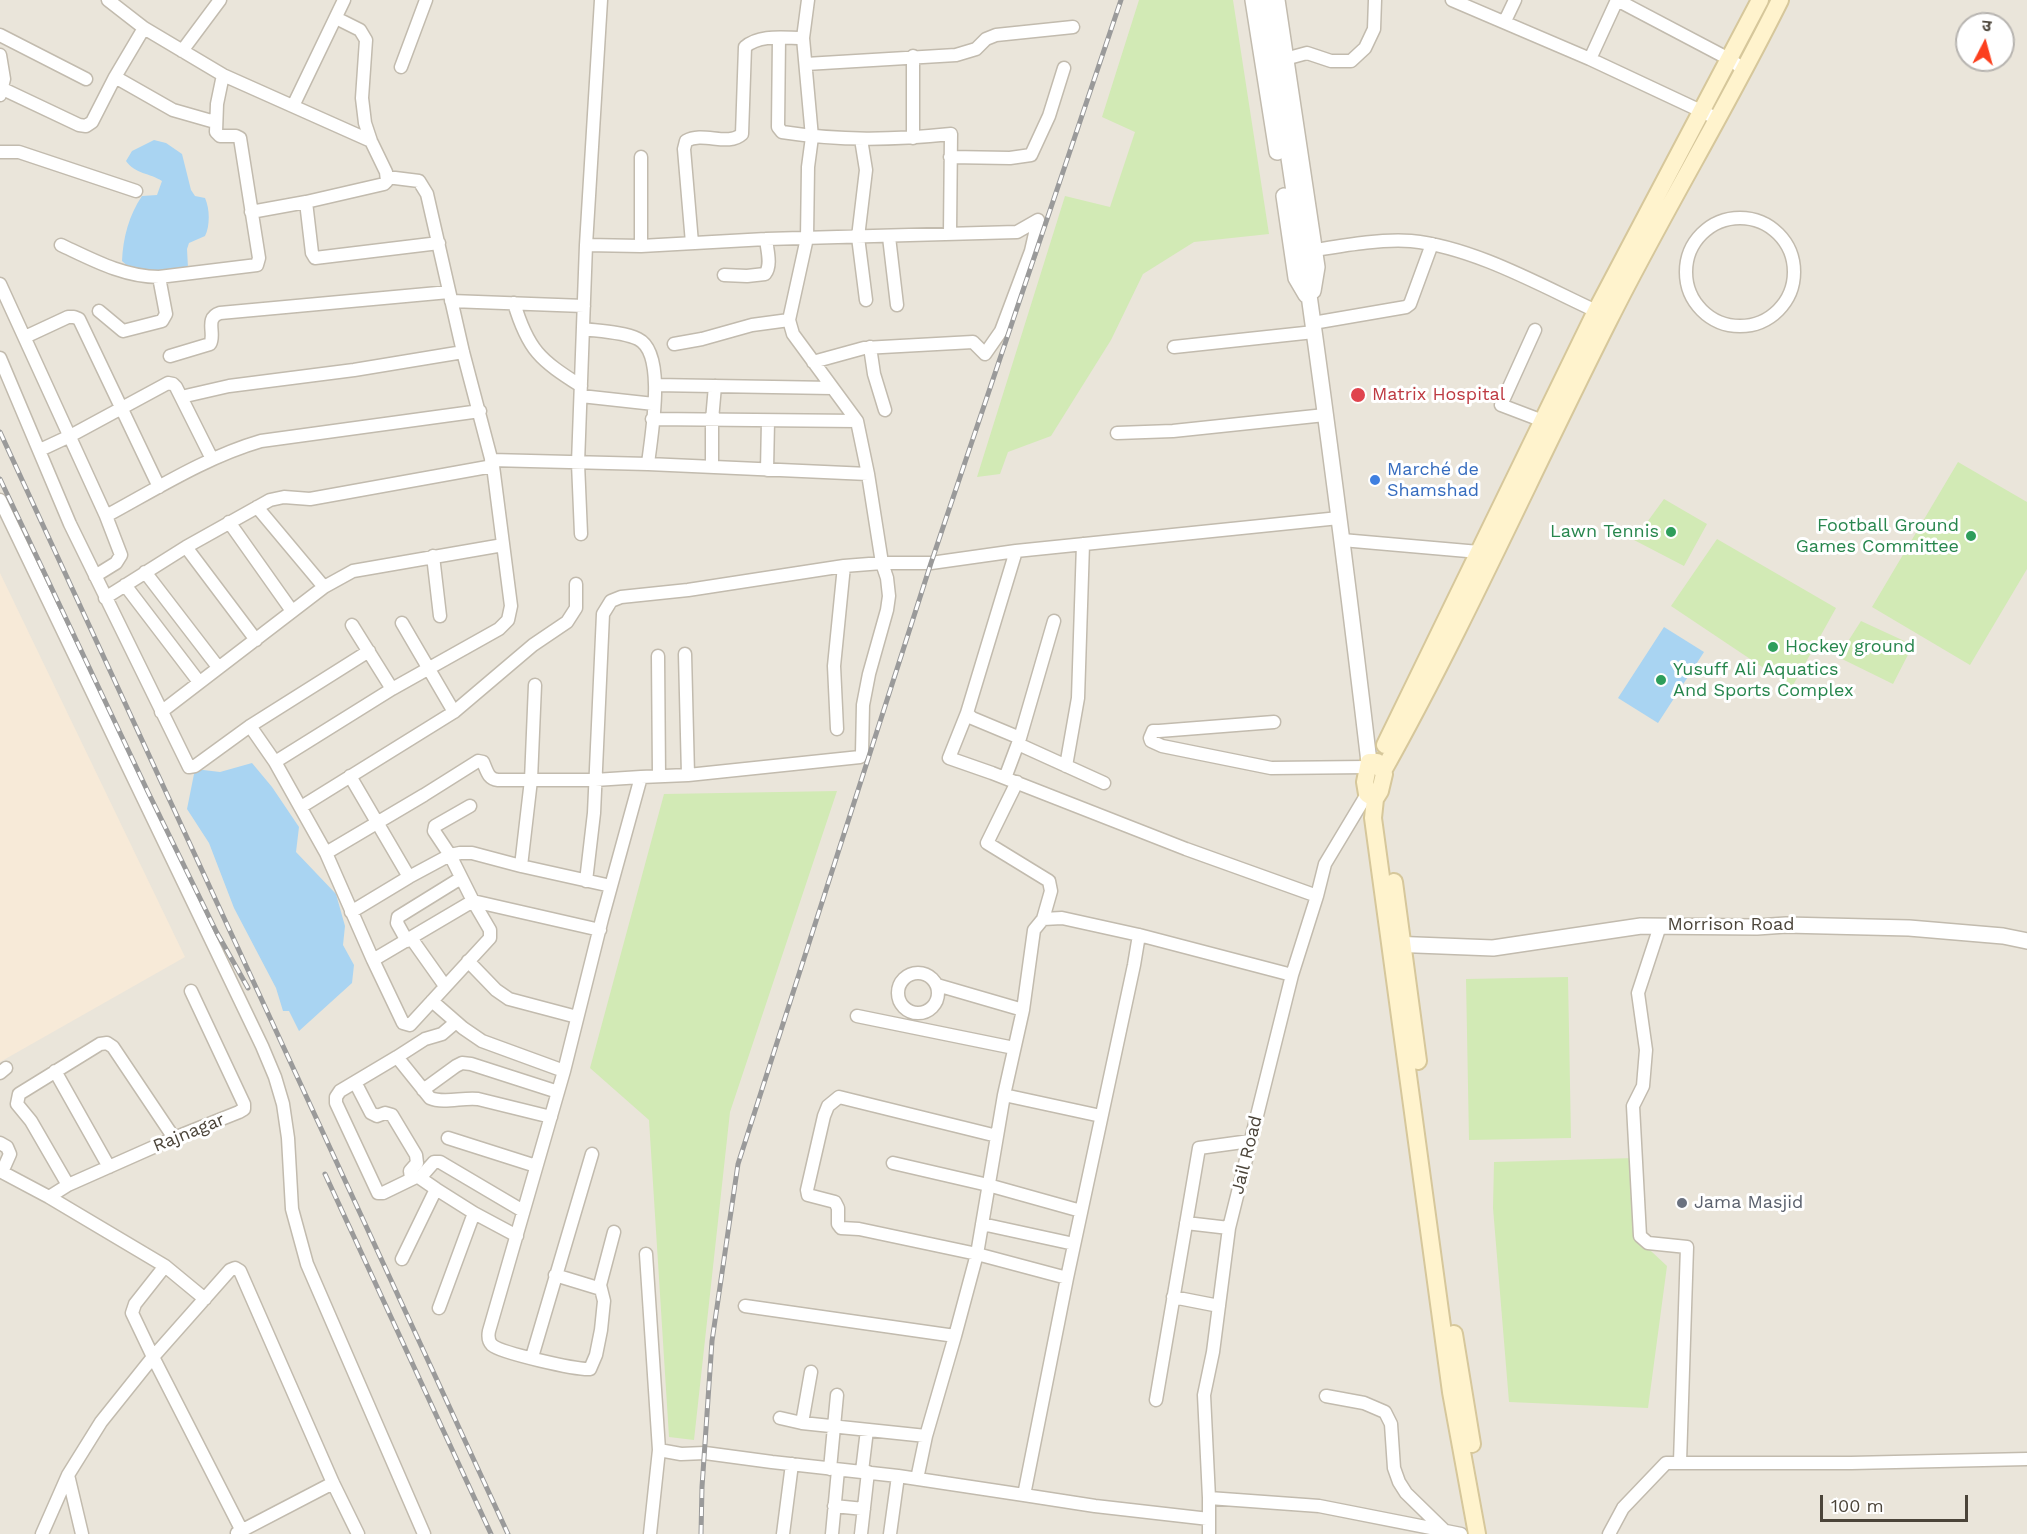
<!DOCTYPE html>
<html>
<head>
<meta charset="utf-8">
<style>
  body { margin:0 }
  #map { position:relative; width:2027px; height:1534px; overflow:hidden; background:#f6f3ec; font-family:"Work Sans","Noto Sans Devanagari",sans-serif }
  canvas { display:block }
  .north { position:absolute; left:1955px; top:12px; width:60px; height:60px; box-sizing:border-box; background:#fff; border:2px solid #b7b4b0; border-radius:50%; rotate:6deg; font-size:16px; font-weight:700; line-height:24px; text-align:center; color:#4b4439 }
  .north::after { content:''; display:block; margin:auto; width:21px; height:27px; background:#fc3f1d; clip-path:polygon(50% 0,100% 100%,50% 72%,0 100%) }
  .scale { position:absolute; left:1820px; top:1495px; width:148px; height:27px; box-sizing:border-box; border:3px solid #4b4439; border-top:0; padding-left:8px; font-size:18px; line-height:21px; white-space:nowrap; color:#4b4439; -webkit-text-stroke:4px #fff; paint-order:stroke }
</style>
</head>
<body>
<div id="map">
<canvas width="2027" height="1534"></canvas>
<div class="north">उ</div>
<div class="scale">100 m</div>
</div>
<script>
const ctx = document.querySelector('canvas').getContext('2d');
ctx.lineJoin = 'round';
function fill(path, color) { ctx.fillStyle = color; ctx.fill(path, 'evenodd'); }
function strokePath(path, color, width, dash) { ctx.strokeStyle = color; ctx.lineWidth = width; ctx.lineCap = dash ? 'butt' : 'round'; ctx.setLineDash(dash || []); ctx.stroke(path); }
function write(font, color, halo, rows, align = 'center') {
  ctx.font = font + ' "Work Sans",sans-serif'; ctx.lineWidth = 6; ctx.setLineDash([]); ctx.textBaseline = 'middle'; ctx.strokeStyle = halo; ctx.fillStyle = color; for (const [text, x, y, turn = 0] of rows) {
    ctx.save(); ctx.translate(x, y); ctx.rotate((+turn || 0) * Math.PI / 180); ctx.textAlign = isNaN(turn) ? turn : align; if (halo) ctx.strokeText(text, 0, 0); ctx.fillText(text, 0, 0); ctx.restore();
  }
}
fill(new Path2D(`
  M 0,0 L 2027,0 L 2027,1534 L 0,1534 ZM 1967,24 L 2003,24 L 2003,60 L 1967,60 Z`), '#eae5da');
fill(new Path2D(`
  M 0,573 L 185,957 L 0,1062 Z`), '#f7ead8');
fill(new Path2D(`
  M 1139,0 L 1233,0 L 1269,234 L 1194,242 L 1143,274 L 1111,340 L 1051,436 L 1008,452 L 1000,474 L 977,477 L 1065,196 L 1110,207 L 1135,132 L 1102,117 Z
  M 1958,462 L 2027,502 L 2027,569 L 1970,665 L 1872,607 Z
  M 1664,499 L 1707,524 L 1684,566 L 1634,540 Z
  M 1717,539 L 1836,608 L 1792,687 L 1671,606 Z
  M 1861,621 L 1913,645 L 1893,684 L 1838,657 Z
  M 837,791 L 730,1112 L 694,1440 L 669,1437 L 649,1120 L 590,1068 L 664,794 Z
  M 1568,977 L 1571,1138 L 1469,1140 L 1466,979 Z
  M 1635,1158 L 1637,1238 L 1667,1266 L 1648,1408 L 1509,1402 L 1493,1208 L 1494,1162 Z`), '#d2eab5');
fill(new Path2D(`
  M 154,140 L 166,143 L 182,154 L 191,190 L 195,196 L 205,198 C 210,209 210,226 205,236 L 189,243 L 187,249 L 188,268 C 167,272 139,278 122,261 C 123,238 129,215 142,196 L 157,195 L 162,181 C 150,173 135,174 126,161 L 132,151 Z
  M 1664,627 L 1704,652 L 1658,723 L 1618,698 Z
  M 252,763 L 272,787 L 299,827 L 296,852 L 336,894 L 345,926 L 343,945 L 354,965 L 352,983 L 299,1031 L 289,1011 L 283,1011 L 276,988 L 234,908 L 209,843 L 187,809 L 195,769 L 220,772 Z`), '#a9d4f2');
const minor = new Path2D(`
  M 108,0 L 144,28 L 223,75 L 371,141
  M 1452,0 L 1590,59 L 1718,119
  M 1617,0 L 1729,59 L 1745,70
  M 1505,21 L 1515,0
  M 0,35 L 86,79
  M 779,38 L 778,127 L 782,132 C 840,141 893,140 951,134 L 950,233
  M 182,51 L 220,0
  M 0,55 L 4,79 L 0,95
  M 1285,59 L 1307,53 L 1331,61 L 1351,61 L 1365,48 L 1374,29 L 1375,0
  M 1590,59 L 1617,0
  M 806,64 L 956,55 L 976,49 L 986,39 L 996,35 L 1073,27
  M 401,67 L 426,0
  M 115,77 L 173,110 L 215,122
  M 3,89 L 79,125 L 86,126 L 92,122 L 115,77 L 144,28
  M 293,106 L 344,0
  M 913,138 L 913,56
  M 861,139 L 866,170 L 858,237 L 866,300
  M 0,152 L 19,152 L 136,191
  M 950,157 L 1010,158 L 1031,155 L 1049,116 L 1064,68
  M 306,202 L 312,253 L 315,258 L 439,243
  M 251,212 L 306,202 L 384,184 L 387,181 L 386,172 L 371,141 L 365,123 L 362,98 L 366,40 L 360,30 L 336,18
  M1686 272a54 54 0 1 1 108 0a54 54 0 1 1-108 0Z
  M 889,237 L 897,305
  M 692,243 L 684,149 L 686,141 C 703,131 728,147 742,134 L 745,47 C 760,34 784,38 803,38 L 808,0
  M 61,245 C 93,260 124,277 159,277 L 257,265 L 259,258 L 240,138 L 236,136 L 220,136 L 216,132 L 217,104 L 223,75
  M 586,245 L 641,246 L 766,239 L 1017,232 L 1038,220 L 1031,251 L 1001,331 L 985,354 L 973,342 L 864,348 L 813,362
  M 641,246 L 641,157
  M 1315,250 C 1346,245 1379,239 1411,241 C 1473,247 1540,285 1596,311
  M 724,275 L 747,276 L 765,274 C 772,265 767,250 766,239
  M 0,284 L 106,516 C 156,489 206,457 261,441 L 480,411
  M 451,301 L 584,306
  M 514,303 C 528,350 540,360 581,386
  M 99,311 L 123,331 L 162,321 L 166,314 L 159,277
  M 1313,323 L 1406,307 L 1410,304 L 1432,244
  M 583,329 C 598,331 624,332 638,339 C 667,353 651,436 648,464
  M 1535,330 L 1501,405 L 1543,421
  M 25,337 L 68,317 L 74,317 L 79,319 L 159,487
  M 674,344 L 702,339 L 752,325 L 789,320
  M 870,347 L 874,374 L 885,410
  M 1174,347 L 1314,332
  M 170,356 L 210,344 C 216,334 204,318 220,313 L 449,292
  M 0,358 L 70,524 L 189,767 L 195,766 L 250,726 L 369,651
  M 655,385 L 832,388
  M 581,396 L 654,404
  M 181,397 L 229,386 L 354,370 L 463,352
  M 652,419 L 857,421
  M 1117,433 L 1173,431 L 1325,415
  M 40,450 L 70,436 L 168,383 L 173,384 L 176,387 L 212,459
  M 491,460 L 648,464 L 868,474
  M 712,467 L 712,420 L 715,386
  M 767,470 L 768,421
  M 0,500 L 262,1046 L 275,1077 L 283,1104 L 288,1138 L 292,1209 L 307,1264 L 424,1534
  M 257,507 L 324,587
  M 229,522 L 292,611
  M 581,534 L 578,463 L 586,245 L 601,0
  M 1342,540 L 1479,552
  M 186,547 L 256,640
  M 1016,551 L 967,713 L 972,718 L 1020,738
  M 433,556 L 440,616
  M 145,572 L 218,667
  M 95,576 L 116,563 L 121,555 L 106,516
  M 125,585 L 199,682
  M 105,598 L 186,547 L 270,500 L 284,497 L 310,499 L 493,466
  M 402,623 L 454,712
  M 352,625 L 392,689
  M 685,654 L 688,775
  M 658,656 L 659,776
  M 161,712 L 324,587 L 353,571 L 503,545
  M 967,713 L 949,758 L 992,773 L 1186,849 L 1317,896
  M 1274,722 L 1159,731 L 1153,731 L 1150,738 L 1151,741 L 1162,746 L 1271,768 L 1367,767
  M 250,726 L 275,762 L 326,853 L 373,960 L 403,1023 L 410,1025 L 490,938 L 490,930 L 473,901 L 450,855 L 434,831 L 435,826 L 470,806
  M 837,729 L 834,666 L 844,566
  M 1018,744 L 1104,783
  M 275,762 L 392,689 L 499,629 L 508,620 L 511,606 L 493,466 L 463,352 L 427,194 L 419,181 L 387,177
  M 1066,766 L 1078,698 L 1083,544
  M 350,776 L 409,877
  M 1005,778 L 1020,738 L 1054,621
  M 1017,782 L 987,843 L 1049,881 L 1051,891 L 1043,919
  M 301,807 L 454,712 L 533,645 L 567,622 L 576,608 L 576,584
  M 326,853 L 424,795 L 478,761 L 483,762 C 487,771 488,779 498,780 L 595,780 L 641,777
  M 521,866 L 531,780 L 535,685
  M 586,881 L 594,813 L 603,614 L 611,601 L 621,597 L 688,590 L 844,566 L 882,563 L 931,563 L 1016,551 L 1339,518
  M 351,912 L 409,877 L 450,855 L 460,853 L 472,853 L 521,866 L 611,886
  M 1660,926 L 1638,993 L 1646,1050 L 1643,1086 L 1633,1106 L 1640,1236 L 1648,1243 L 1687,1247 L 1680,1462
  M 411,938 L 445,986
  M 407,941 L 397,923 L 398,917 L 461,878
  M 373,960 L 473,901 L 600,930
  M 468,961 L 496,990 L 509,999 L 577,1017
  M898 993a20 20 0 1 1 40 0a20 20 0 1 1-40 0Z
  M 937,985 L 1023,1010
  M 432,1001 L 463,1028 L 482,1041 L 564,1071
  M 857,1016 L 1014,1048
  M 397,1057 L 425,1039 L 442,1034 L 456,1022
  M 55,1071 L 109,1167
  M 0,1073 L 6,1068
  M 355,1082 L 371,1113 L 377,1116 L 385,1113 L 392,1115 L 416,1155 L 417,1163 L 410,1171 L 411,1178
  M 423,1090 L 456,1066 L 462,1063 L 471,1064 L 558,1092
  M 1004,1095 L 1101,1116
  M 997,1136 L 839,1097 L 828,1106 L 824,1116 L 807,1190 L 808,1195 L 835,1202 L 838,1208 L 838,1224 L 841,1228 L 859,1229 L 977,1254 L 1067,1278
  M 448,1138 L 536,1166
  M 0,1143 L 7,1147 L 10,1154 L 2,1172
  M 893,1163 L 988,1185 L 1081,1211
  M 0,1171 L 49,1197 L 165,1266 L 205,1299
  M 420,1178 L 434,1162 L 440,1162 L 523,1211
  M 68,1185 L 31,1121 L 17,1104 L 19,1094 L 100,1044 L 107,1043 L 113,1047 L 174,1138
  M 436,1189 L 420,1178 L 416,1177 L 383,1193 L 378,1193 L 336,1103 L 336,1097 L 340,1091 L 397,1057 L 430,1098 C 444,1104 463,1097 478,1099 L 551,1117
  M 49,1197 L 68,1185 L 174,1138 L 239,1112 L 244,1109 L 244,1104 L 191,991
  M 1186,1223 L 1229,1228
  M 982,1224 L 1074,1244
  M 614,1232 L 600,1285 L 604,1301 L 601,1330 L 596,1355 L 590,1369 C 577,1370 501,1353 492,1345 C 488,1341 488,1336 489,1331 L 564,1071 L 602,919 L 641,777 L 688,775 L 860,757 L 862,753 L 863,705 L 869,674 L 887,610 L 889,596 L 887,578 L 882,563 L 868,474 L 857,421 L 793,334 L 789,320 L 807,238 L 808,167 L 812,137 L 803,38
  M 646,1254 L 659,1450 L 650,1534
  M 402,1259 L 436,1189 L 474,1213 L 517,1236
  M 165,1266 L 135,1304 L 132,1313 L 153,1357 L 242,1531
  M 555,1275 L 601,1289
  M 1173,1297 L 1219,1306
  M 745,1306 L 955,1336 L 977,1254 L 1004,1095 L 1023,1010 L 1034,930 L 1043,919 L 1062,918 L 1139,935 L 1292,975
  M 439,1308 L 474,1213
  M 532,1357 L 592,1154
  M 1326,1396 L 1364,1403 L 1385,1412 L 1391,1424 L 1394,1468 L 1399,1482 L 1406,1493 L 1444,1530
  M 1156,1400 L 1199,1148 L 1250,1141
  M 780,1418 L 802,1423 L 926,1436
  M 802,1423 L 811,1372
  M 659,1450 L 681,1454 L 705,1453 L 772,1462 L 898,1476 L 890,1534
  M 830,1469 L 837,1395
  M 862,1471 L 867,1430
  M 68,1475 L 82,1534
  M 898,1476 L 1024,1495 L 1067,1278 L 1134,965 L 1139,935
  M 917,1479 L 926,1436 L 955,1336
  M 1024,1495 L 1095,1506 L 1209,1519
  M 1209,1498 L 1319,1506 L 1461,1534
  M 834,1506 L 864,1509
  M 237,1533 L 333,1483
  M 42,1534 L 68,1475 L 101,1422 L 153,1357 L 230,1270 L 235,1268 L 240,1271 L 333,1483 L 358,1534
  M 783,1534 L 792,1464
  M 832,1534 L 838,1470
  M 861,1534 L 868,1472
  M 1209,1534 L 1209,1498 L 1204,1395 L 1213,1352 L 1229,1228 L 1292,975 L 1317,896 L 1325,864 L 1367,794
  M 1609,1534 L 1623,1508 L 1666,1463 L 1851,1463 L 2027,1459`);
const tertiary = new Path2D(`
  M 1253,0 L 1277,152
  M 1264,0 C 1306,253 1339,508 1369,762
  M 1277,0 L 1317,267 L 1313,291
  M 1284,196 L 1296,278 L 1306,295
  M 1391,944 L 1493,948 L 1641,926 L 1757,927 L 1786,925 L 1909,928 L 2003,936 L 2027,941`);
const secondary = new Path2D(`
  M 1385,745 L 1596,311 L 1760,0
  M 1377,762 L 1384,774 L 1380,791 L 1375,799 L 1373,818 L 1451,1392 L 1477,1534
  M 1383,771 C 1465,624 1533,470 1609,320 C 1663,212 1726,109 1780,0
  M 1375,799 L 1367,794 L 1365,782 L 1369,762 L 1377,762
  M 1394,882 L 1418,1061
  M 1454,1334 L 1472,1444`);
strokePath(minor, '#c2bbae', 15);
strokePath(tertiary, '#c2bbae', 18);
strokePath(secondary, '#d6c79b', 20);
strokePath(minor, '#fff', 12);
strokePath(tertiary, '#fff', 15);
strokePath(secondary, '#fff3cd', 16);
const rail = new Path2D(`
  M 0,432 L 508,1534
  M 0,479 L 148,792 L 217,933 L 248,988
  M 325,1174 L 491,1534
  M 701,1534 L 702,1487 L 712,1341 L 738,1164 L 931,563 L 1121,0`);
strokePath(rail, '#9a9a9a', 5);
strokePath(rail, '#fff', 3, [9]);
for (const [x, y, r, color] of [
  [1358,395,8,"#e0444e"],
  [1375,480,6,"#3f7fe0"],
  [1671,532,6,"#2e9e5b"],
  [1971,536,6,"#2e9e5b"],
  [1773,647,6,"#2e9e5b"],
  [1661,680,6,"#2e9e5b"],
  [1682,1203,6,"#6b7280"]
]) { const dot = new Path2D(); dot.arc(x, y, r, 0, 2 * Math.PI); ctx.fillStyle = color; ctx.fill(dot); strokePath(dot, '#fff', 2); }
write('18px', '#be3a42', '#fff', [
  ["Matrix Hospital",1372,395]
], 'left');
write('18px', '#366cbe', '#fff', [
  ["Marché de",1387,470],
  ["Shamshad",1387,491]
], 'left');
write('18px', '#27864d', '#fff', [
  ["Football Ground",1959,526],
  ["Games Committee",1959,547],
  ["Lawn Tennis",1659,532],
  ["Hockey ground",1785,647,"left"],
  ["Yusuff Ali Aquatics",1673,670,"left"],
  ["And Sports Complex",1673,691,"left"]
], 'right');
write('18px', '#4b4439', '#fff', [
  ["Morrison Road",1731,925],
  ["Rajnagar",189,1133,-22],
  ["Jail Road",1247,1155,-76]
]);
write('18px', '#5b616d', '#fff', [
  ["Jama Masjid",1694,1203]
], 'left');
</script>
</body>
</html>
